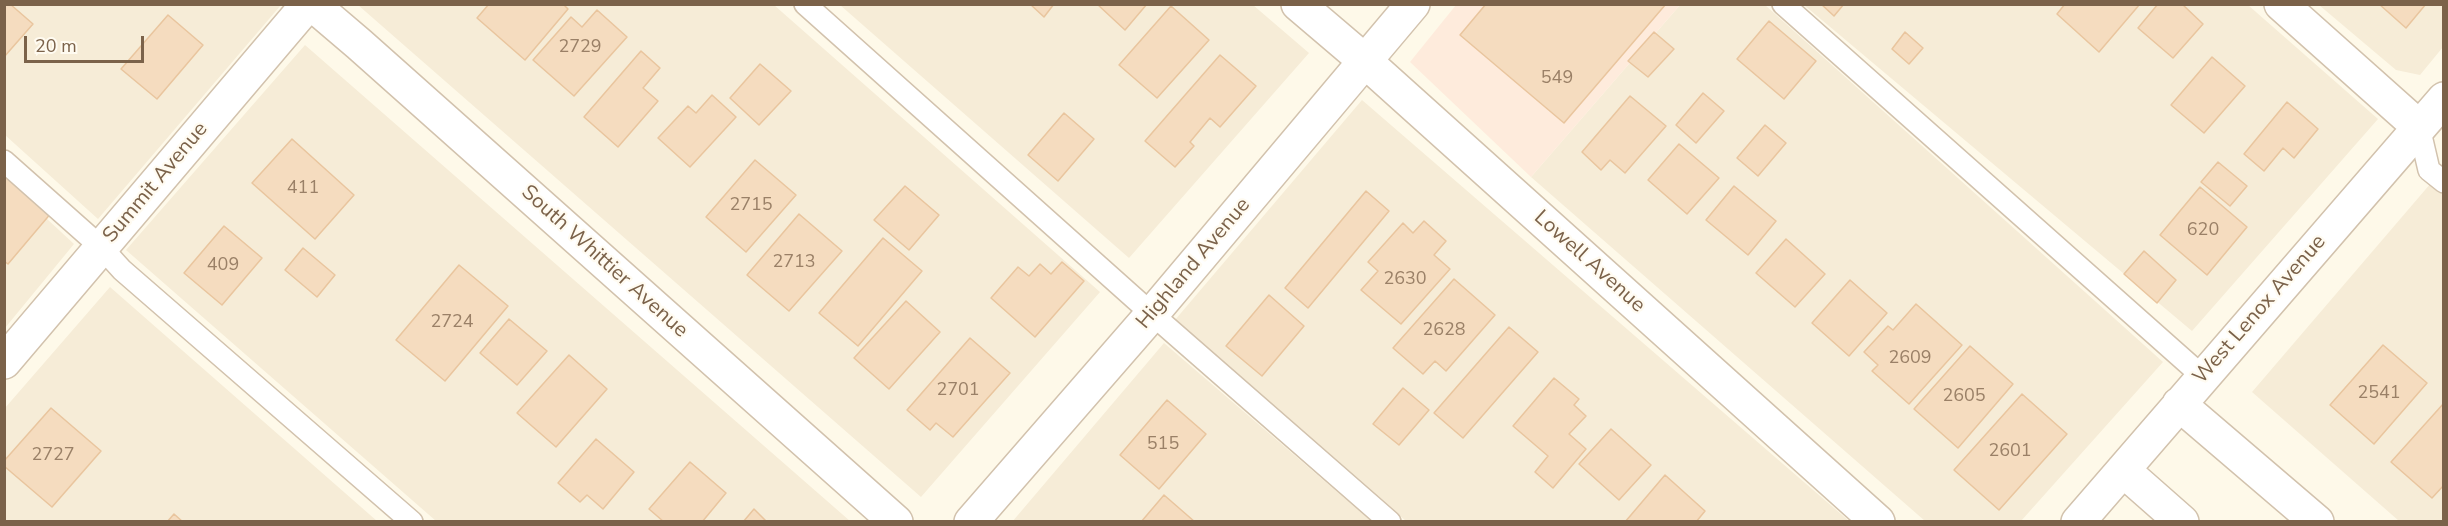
<!DOCTYPE html>
<html>
<head>
<meta charset="utf-8">
<style>
  body { margin:0 }
  #map { position:relative; width:2448px; height:526px; overflow:hidden; background:#fef9e9; font-family:"Nunito Sans",sans-serif }
  canvas { display:block }
  .frame { position:absolute; inset:0; border:6px solid #7b624a; pointer-events:none }
  .scale { position:absolute; left:24px; top:36px; width:120px; height:27px; box-sizing:border-box; border:3px solid #7b624a; border-top:0; padding-left:8px; font-size:18px; line-height:21px; white-space:nowrap; color:#7b624a; -webkit-text-stroke:4px #fffbf1; paint-order:stroke }
</style>
</head>
<body>
<div id="map">
<canvas width="2448" height="526"></canvas>
<div class="frame"></div>
<div class="scale">20 m</div>
</div>
<script>
const ctx = document.querySelector('canvas').getContext('2d');
ctx.lineJoin = 'round';
function fill(path, color) { ctx.fillStyle = color; ctx.fill(path, 'evenodd'); }
function strokePath(path, color, width, dash) { ctx.strokeStyle = color; ctx.lineWidth = width; ctx.lineCap = dash ? 'butt' : 'round'; ctx.setLineDash(dash || []); ctx.stroke(path); }
function write(font, color, halo, rows, align = 'center') {
  ctx.font = font + ' "Nunito Sans",sans-serif'; ctx.lineWidth = 4.5; ctx.setLineDash([]); ctx.textBaseline = 'middle'; ctx.strokeStyle = halo; ctx.fillStyle = color; for (const [text, x, y, turn = 0] of rows) {
    ctx.save(); ctx.translate(x, y); ctx.rotate((+turn || 0) * Math.PI / 180); ctx.textAlign = isNaN(turn) ? turn : align; if (halo) ctx.strokeText(text, 0, 0); ctx.fillText(text, 0, 0); ctx.restore();
  }
}
fill(new Path2D(`
  M 5,5 L 281,5 L 98,219 L 5,135 Z
  M 358,5 L 774,5 L 1100,292 L 921,497 Z
  M 840,5 L 1253,5 L 1309,53 L 1129,258 Z
  M 1680,5 L 1765,5 L 2163,362 L 2021,521 L 1925,521 L 1531,177 Z
  M 1804,5 L 2248,5 L 2378,119 L 2192,331 Z
  M 2319,5 L 2443,5 L 2443,47 L 2420,75 L 2396,70 Z
  M 305,45 L 850,521 L 436,521 L 126,250 Z
  M 1362,100 L 1849,521 L 1406,521 L 1175,320 Z
  M 2443,169 L 2443,521 L 2399,521 L 2252,392 Z
  M 4,179 L 74,244 L 5,328 L 4,328 Z
  M 110,287 L 377,521 L 5,522 L 5,408 Z
  M 1164,343 L 1371,521 L 1012,522 Z`), '#f6ecd7');
fill(new Path2D(`
  M 1456,5 L 1680,5 L 1531,177 L 1410,62 Z`), '#feebdc');
const building = new Path2D(`
  M 4,4 L 10,4 L 33,24 L 4,57 Z
  M 489,4 L 563,4 L 568,9 L 525,60 L 477,18 Z
  M 1030,4 L 1054,4 L 1044,17 Z
  M 1097,4 L 1147,4 L 1125,30 Z
  M 1486,4 L 1666,4 L 1564,123 L 1460,35 Z
  M 1821,4 L 1844,4 L 1834,16 Z
  M 2065,4 L 2140,4 L 2099,52 L 2057,14 Z
  M 2158,4 L 2182,4 L 2203,24 L 2173,58 L 2138,28 Z
  M 2379,4 L 2426,4 L 2406,28 Z
  M 1171,6 L 1209,40 L 1157,98 L 1119,65 Z
  M 597,10 L 627,37 L 574,96 L 533,60 L 571,17 L 582,27 Z
  M 168,15 L 203,45 L 157,99 L 121,69 Z
  M 1769,21 L 1816,61 L 1784,99 L 1737,59 Z
  M 1654,32 L 1674,49 L 1648,77 L 1628,61 Z
  M 1905,32 L 1923,48 L 1909,64 L 1892,49 Z
  M 641,51 L 660,68 L 643,88 L 658,101 L 618,147 L 584,117 Z
  M 1220,55 L 1256,86 L 1220,127 L 1210,118 L 1190,142 L 1194,146 L 1175,167 L 1145,141 Z
  M 2212,57 L 2245,86 L 2204,133 L 2171,105 Z
  M 760,64 L 791,91 L 759,125 L 730,98 Z
  M 1703,93 L 1724,111 L 1696,143 L 1676,125 Z
  M 712,95 L 736,117 L 690,167 L 658,138 L 688,106 L 696,113 Z
  M 1630,96 L 1666,126 L 1625,173 L 1610,160 L 1601,170 L 1582,152 Z
  M 2287,102 L 2318,129 L 2294,158 L 2283,148 L 2264,171 L 2244,154 Z
  M 1064,113 L 1094,139 L 1058,181 L 1028,155 Z
  M 1765,125 L 1786,143 L 1758,176 L 1737,158 Z
  M 292,139 L 354,195 L 315,239 L 252,183 Z
  M 1679,144 L 1719,178 L 1687,214 L 1648,180 Z
  M 755,160 L 796,195 L 746,252 L 706,217 Z
  M 2218,162 L 2247,186 L 2230,206 L 2201,182 Z
  M 8,174 L 52,212 L 8,264 L 4,261 L 4,178 Z
  M 905,186 L 939,215 L 909,250 L 874,220 Z
  M 1734,186 L 1776,221 L 1748,255 L 1706,220 Z
  M 2200,187 L 2247,227 L 2207,275 L 2160,235 Z
  M 1366,191 L 1389,211 L 1308,308 L 1285,288 Z
  M 799,214 L 842,251 L 789,311 L 747,275 Z
  M 1424,221 L 1446,241 L 1434,255 L 1450,269 L 1401,324 L 1361,290 L 1378,271 L 1368,262 L 1403,223 L 1413,233 Z
  M 224,226 L 262,258 L 222,305 L 184,273 Z
  M 883,238 L 922,271 L 858,346 L 819,313 Z
  M 1786,239 L 1825,274 L 1795,307 L 1756,273 Z
  M 303,248 L 335,275 L 317,297 L 285,270 Z
  M 2144,251 L 2176,280 L 2157,303 L 2124,274 Z
  M 1062,262 L 1084,281 L 1035,337 L 991,298 L 1018,267 L 1029,276 L 1040,264 L 1051,274 Z
  M 459,265 L 508,306 L 445,381 L 396,340 Z
  M 1454,279 L 1495,315 L 1446,371 L 1435,361 L 1423,374 L 1393,348 Z
  M 1850,280 L 1887,313 L 1849,356 L 1812,323 Z
  M 1269,295 L 1304,326 L 1262,376 L 1226,346 Z
  M 906,301 L 940,332 L 889,389 L 854,358 Z
  M 1916,304 L 1962,345 L 1909,404 L 1872,371 L 1878,365 L 1864,352 L 1888,326 L 1893,330 Z
  M 509,319 L 547,351 L 517,385 L 480,353 Z
  M 1509,327 L 1538,352 L 1463,438 L 1434,413 Z
  M 970,338 L 1010,373 L 953,437 L 936,423 L 930,430 L 907,410 Z
  M 2383,345 L 2427,383 L 2374,444 L 2330,405 Z
  M 1970,346 L 2013,384 L 1958,448 L 1914,409 Z
  M 569,355 L 607,389 L 556,447 L 517,413 Z
  M 1554,378 L 1579,399 L 1574,405 L 1586,416 L 1569,434 L 1586,449 L 1553,488 L 1535,472 L 1548,456 L 1513,426 Z
  M 1403,388 L 1429,410 L 1399,445 L 1373,424 Z
  M 2022,394 L 2067,434 L 1999,510 L 1954,470 Z
  M 1167,400 L 1206,434 L 1159,489 L 1120,455 Z
  M 2444,403 L 2444,485 L 2432,498 L 2391,462 Z
  M 51,408 L 101,451 L 52,507 L 4,466 L 4,461 Z
  M 1611,429 L 1651,465 L 1619,500 L 1579,464 Z
  M 596,439 L 634,472 L 603,509 L 587,495 L 580,502 L 558,483 Z
  M 690,462 L 726,493 L 702,522 L 664,522 L 649,509 Z
  M 1665,475 L 1705,511 L 1696,522 L 1625,522 Z
  M 1164,495 L 1195,522 L 1141,522 Z
  M 754,509 L 767,522 L 743,522 Z
  M 174,514 L 183,522 L 167,522 Z`);
fill(building, '#f5dcbf');
strokePath(building, '#e9c59e', 1.5);
const lane = new Path2D(`
  M 805,4 L 1152,314 L 1390,522
  M 1783,4 L 2202,376
  M 2419,127 L 2429,170 L 2444,182
  M 4,161 L 102,248 L 122,270 L 412,522`);
const street = new Path2D(`
  M 312,4 L 359,44 L 896,522
  M 1298,4 L 1365,61 L 1878,522
  M 2281,4 L 2419,127
  M 4,362 L 308,4
  M 2179,404 L 2317,522
  M 2123,470 L 2182,522
  M 971,522 L 1152,314 L 1413,4
  M 2078,522 L 2444,99`);
strokePath(lane, '#d2c2ad', 24);
strokePath(street, '#d2c2ad', 36);
strokePath(lane, '#fff', 21);
strokePath(street, '#fff', 33);
write('18px', '#9a8067', null, [
  ["2729",580,48],
  ["549",1557,79],
  ["411",303,189],
  ["2715",751,206],
  ["620",2203,231],
  ["2713",794,263],
  ["409",223,266],
  ["2630",1405,280],
  ["2724",452,323],
  ["2628",1444,331],
  ["2609",1910,359],
  ["2701",958,391],
  ["2541",2379,394],
  ["2605",1964,397],
  ["515",1163,445],
  ["2601",2010,452],
  ["2727",53,456]
]);
write('21px', '#7b624a', '#fffbf1', [
  ["Summit Avenue",156,183,-50],
  ["South Whittier Avenue",604,262,42],
  ["Lowell Avenue",1589,262,42],
  ["Highland Avenue",1194,264,-50],
  ["West Lenox Avenue",2260,310,-49]
]);
</script>
</body>
</html>
